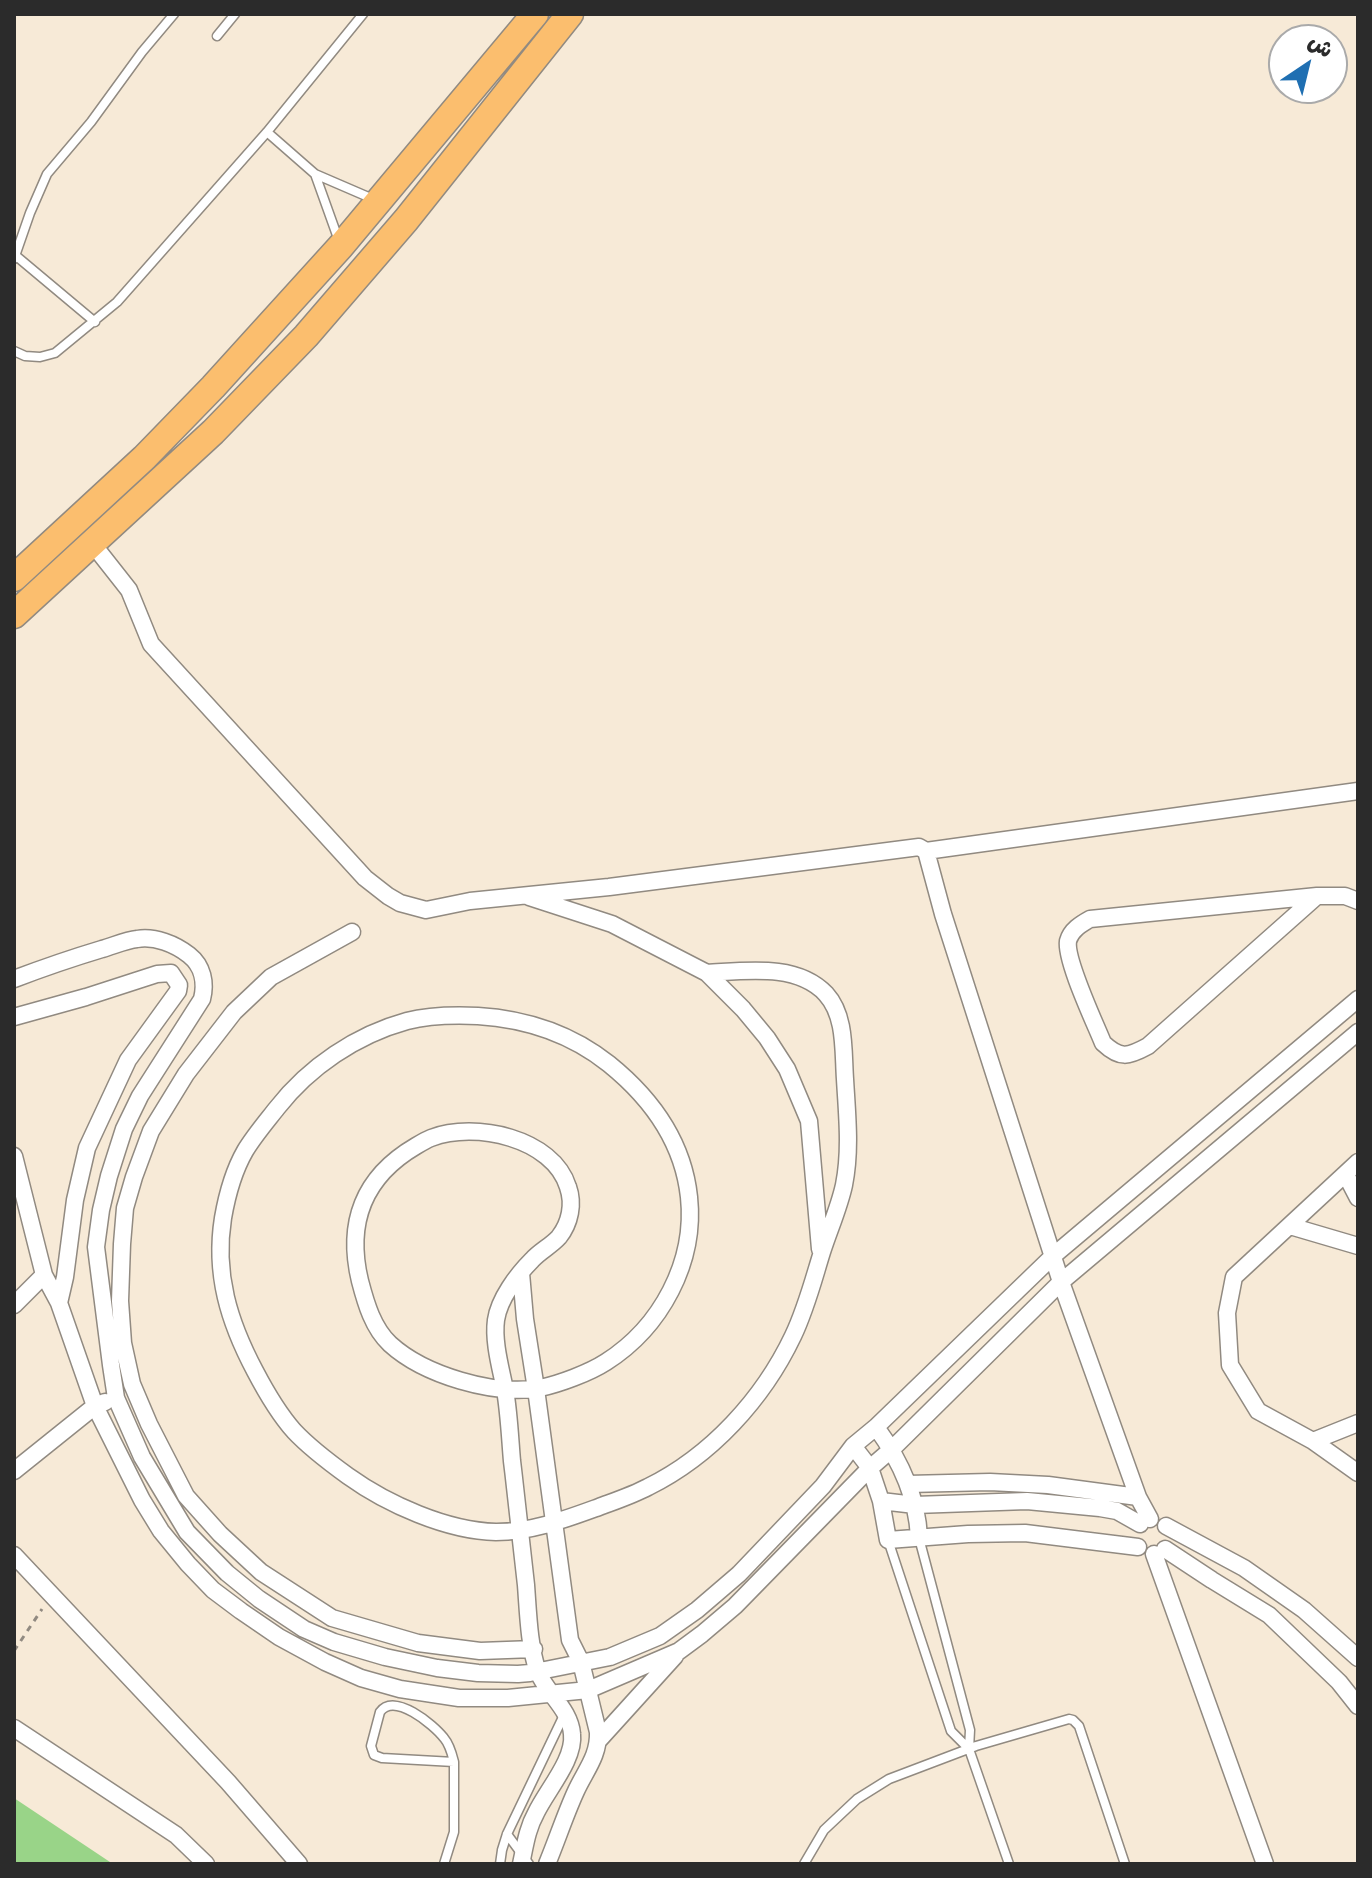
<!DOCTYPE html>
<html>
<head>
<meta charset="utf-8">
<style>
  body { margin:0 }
  #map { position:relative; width:1372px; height:1878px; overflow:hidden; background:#f7ead7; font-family:"Shantell Sans","Playpen Sans Arabic",sans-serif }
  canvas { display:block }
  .frame { position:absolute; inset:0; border:16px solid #2b2b2b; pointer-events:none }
  .north { position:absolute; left:1268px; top:24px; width:80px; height:80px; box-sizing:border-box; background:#fff; border:2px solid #aaa; border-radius:50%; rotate:35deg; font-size:22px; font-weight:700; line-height:32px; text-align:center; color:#2b2b2b }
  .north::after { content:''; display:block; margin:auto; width:28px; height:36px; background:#1f6fb2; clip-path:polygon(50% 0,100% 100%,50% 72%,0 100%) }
</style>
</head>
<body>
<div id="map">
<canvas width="1372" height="1878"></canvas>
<div class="frame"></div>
<div class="north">ش</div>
</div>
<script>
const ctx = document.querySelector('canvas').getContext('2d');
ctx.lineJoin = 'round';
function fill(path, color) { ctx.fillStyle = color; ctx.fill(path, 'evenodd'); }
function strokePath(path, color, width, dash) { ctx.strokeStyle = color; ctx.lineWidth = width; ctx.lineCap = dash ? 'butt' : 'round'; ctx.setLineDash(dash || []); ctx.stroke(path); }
fill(new Path2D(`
  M 14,1798 L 113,1864 L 14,1864 Z`), '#99d488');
const service = new Path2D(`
  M 217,36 L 235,14
  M 267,132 L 315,174 L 373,199
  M 315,174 L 339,241
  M 15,255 L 95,322
  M 14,259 L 30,213 L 47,174 L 91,122 L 142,52 L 174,14
  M 14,351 L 25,356 L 40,357 L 55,353 L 117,302 L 267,132 L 363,14
  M 919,1538 L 970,1730 L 969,1749 L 1009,1864
  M 888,1540 L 951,1731 L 969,1749
  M 507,1834 L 529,1864
  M 444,1864 L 454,1832 L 454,1762 C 452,1754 450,1745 444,1738 C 433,1724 394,1692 380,1712 L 371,1746 L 374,1755 L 382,1758 L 454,1762
  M 500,1864 L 502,1850 L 507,1834 L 565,1713
  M 804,1864 L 824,1830 L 857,1799 L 889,1779 L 976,1746 L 1069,1719 L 1073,1720 L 1079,1726 L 1125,1864`);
const minor = new Path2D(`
  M 92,543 L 129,590 L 151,644 L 365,878 L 388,896 L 400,903 L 426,910 L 470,901 L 609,887 L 919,847 L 926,851 L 1358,791
  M 926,851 L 943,914 L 1061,1282 L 1138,1497 L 1150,1519
  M 1317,896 L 1090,919 C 1081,924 1071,930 1068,941 C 1065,960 1095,1023 1103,1043 C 1120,1059 1128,1057 1148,1046 L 1317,896 L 1345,896 L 1358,901
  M 529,897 L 612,924 L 707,973 L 743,1009 L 767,1038 L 787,1069 L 809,1121 L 820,1249
  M 352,932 L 271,977 L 234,1012 L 186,1074 L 151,1131 L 134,1177 L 125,1208 L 122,1244 L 120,1301 L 123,1343 L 132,1384 L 149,1424 L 186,1496 L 220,1534 L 261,1572 L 332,1618 L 418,1643 L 480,1651 L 534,1649
  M 14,979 C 43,968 72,958 102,949 C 113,946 126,940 137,939 C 155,936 175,944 189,955 C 203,966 206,983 202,999 L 140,1096 L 124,1129 L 109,1176 L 101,1210 L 96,1247 L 111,1365 L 116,1398 L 142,1457 L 187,1532 L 227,1573 L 259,1599 L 304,1629 L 334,1642 L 385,1657 L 437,1668 L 478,1673 L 518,1674 L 530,1673 L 610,1657 L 660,1636 L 697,1610 L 739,1574 L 823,1486 L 853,1446 L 876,1427 L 1053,1256 L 1358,999
  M 14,1017 L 86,997 L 157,974 L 171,973 L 179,985 L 178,991 L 128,1060 L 87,1148 L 75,1200 L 65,1277 L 59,1303
  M 14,1156 L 44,1275 L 59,1303 L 95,1406 L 142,1500 L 161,1531 L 188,1564 L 213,1590 L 241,1611 L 279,1637 L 325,1662 L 361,1678 L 400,1689 L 459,1698 L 508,1698 L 588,1690 L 679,1651 L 702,1634 L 735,1606 L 870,1468 L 892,1449 L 1061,1282 L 1358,1032
  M 1358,1162 L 1234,1277 L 1227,1313 L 1230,1365 L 1258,1411 L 1313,1441 L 1358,1473
  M 1346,1175 L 1358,1198
  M 1290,1226 L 1358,1246
  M 521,1273 L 525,1319 L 536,1389 L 570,1640 L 581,1662 L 598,1732 C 599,1756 585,1771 576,1791 C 565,1815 557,1840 547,1864
  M 14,1305 L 44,1275
  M 876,1427 C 900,1460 917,1496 919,1537
  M 1313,1441 L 1358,1423
  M 853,1446 L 870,1468 L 881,1501 L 888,1540 L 968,1534 L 1025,1533 L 1138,1547
  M 14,1471 L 95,1406 L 105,1402
  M 908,1484 L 990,1482 L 1048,1485 L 1138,1497
  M 881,1501 L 915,1505 L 1027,1501 L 1100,1508 L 1117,1511 L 1140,1524
  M 1166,1526 L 1244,1568 L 1304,1610 L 1358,1658
  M 1165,1549 L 1212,1580 L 1269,1615 L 1339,1682 L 1358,1706
  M 1154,1554 L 1265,1864
  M 14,1555 L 228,1782 L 299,1864
  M 14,1728 L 176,1835 L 206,1864
  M 598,1741 L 675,1656
  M 521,1864 C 525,1846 527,1829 536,1813 C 547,1790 575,1759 572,1734 C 570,1709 547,1694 538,1672 C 529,1647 528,1611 526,1585 C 521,1543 517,1502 512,1461 C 510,1438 509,1413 505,1390 C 501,1369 493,1342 496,1320 C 499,1299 517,1275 532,1260 C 540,1251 551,1246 559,1237 C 570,1223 574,1204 568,1187 C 553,1138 475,1121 431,1138 C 426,1140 421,1143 416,1146 C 363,1177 346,1223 360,1281 C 366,1304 373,1328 390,1344 C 424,1375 494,1396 540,1388 C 559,1384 589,1373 606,1362 C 661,1327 696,1262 689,1197 C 683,1141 651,1098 609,1064 C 570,1033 526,1019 478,1016 C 455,1015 430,1015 407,1021 C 356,1035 309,1067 277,1108 C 266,1122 254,1136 245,1151 C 233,1172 227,1195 223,1218 C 214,1274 229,1322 255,1371 C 266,1392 278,1413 294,1431 C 309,1447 330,1463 348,1476 C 387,1504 447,1531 496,1532 C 532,1532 566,1519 599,1507 C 615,1501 633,1495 648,1487 C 711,1456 763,1399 793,1336 C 806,1309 813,1281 822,1252 C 829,1230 839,1208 844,1185 C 851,1150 847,1114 845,1079 C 843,1051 846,1016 826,994 C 797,963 746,971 707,973`);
const trunk = new Path2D(`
  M 14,578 L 144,458 L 213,387 L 341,246 L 535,14
  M 14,615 L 213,432 L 306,336 L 406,220 L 570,14`);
strokePath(service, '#918a81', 11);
strokePath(minor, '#918a81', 19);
strokePath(trunk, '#918a81', 29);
strokePath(new Path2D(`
  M 14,1651 L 42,1609`), '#918a81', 3, [6, 6]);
strokePath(service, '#fff', 8);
strokePath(minor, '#fff', 16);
strokePath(trunk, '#fbbe6e', 26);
</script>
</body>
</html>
